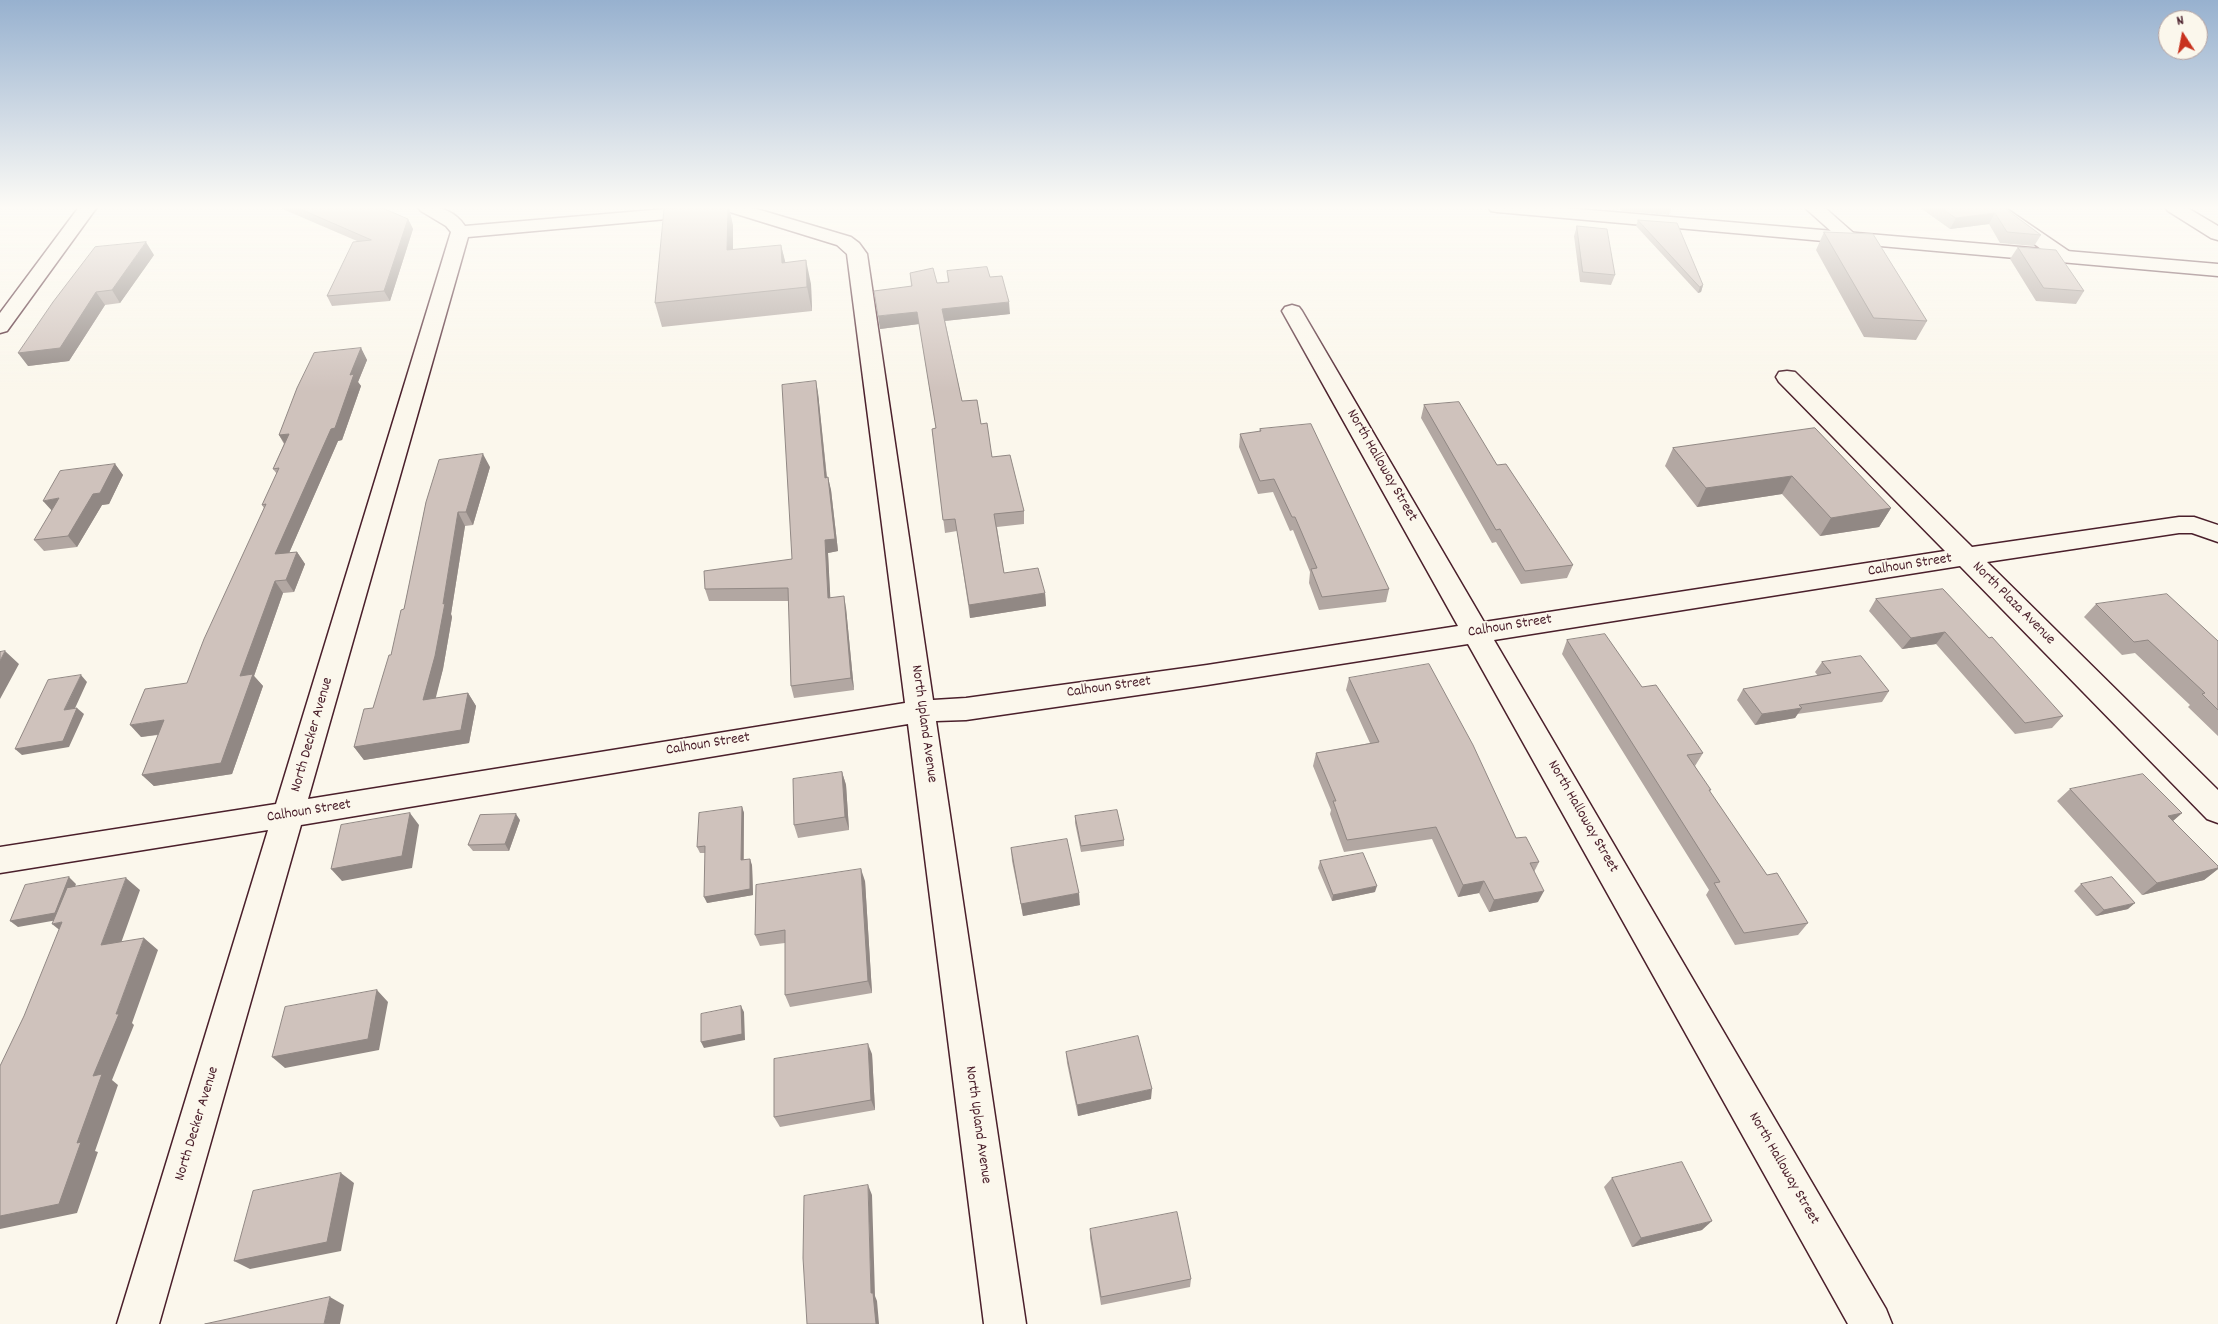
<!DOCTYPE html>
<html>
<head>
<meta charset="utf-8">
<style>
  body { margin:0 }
  #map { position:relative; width:2218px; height:1324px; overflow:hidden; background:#fbf7ec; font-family:Dekko,sans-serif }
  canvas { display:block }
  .north { position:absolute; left:2158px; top:10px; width:50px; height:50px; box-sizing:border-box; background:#fbf7ec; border:1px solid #b4a19f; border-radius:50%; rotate:349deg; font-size:14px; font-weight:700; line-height:20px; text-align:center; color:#4a1f2b }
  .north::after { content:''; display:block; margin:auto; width:18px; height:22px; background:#c8321e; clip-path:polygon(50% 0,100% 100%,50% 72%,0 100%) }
</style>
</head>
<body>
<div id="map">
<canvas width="2218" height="1324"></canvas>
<div class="north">N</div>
</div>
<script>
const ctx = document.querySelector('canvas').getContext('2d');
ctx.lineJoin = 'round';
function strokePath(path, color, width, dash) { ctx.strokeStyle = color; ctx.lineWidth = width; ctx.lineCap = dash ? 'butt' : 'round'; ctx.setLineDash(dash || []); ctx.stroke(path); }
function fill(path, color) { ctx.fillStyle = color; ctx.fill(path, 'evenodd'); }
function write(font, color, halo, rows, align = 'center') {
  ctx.font = font + ' Dekko,sans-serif'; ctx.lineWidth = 4; ctx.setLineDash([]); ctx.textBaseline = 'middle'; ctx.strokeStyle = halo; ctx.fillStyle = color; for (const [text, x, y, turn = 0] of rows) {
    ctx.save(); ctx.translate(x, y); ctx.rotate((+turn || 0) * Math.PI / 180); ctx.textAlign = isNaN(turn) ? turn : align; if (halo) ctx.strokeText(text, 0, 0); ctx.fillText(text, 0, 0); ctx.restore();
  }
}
const street = new Path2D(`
  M 79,207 L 97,207 L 7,331 L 0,333 L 0,313 Z
  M 418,207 C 437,205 454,210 465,226 L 688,207 L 704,207 L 709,211 L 706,215 L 700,216 L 468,237 L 308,799 L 905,703 L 847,254 L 837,245 L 730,212 L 727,208 L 750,207 L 851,237 L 859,243 L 867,254 L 933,700 L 966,698 L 1207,665 L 1458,626 L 1282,311 L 1285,307 L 1292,305 L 1299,307 L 1302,311 L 1484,622 L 1945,551 L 1779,382 L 1776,377 L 1779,372 L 1787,371 L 1795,372 L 1972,547 L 2179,517 L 2194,517 L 2218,525 L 2218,542 L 2192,533 L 2179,533 L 1987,562 L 2218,790 L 2218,823 L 2207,819 L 1960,566 L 1494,640 L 1886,1309 L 1892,1324 L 1848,1324 L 1468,644 L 1207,685 L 966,720 L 936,721 L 1026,1324 L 984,1324 L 908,724 L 301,825 L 159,1324 L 117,1324 L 268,830 L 0,873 L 0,847 L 276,804 L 451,232 L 446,226 L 421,211 Z
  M 1804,207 L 1824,207 L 1858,237 L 1856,241 L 1849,243 L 1842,241 Z
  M 1984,207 L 2004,207 L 2070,252 L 2073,256 L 2070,260 L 2063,262 L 2056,260 Z
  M 2165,207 L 2186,207 L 2218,226 L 2218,240 L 2211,238 L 2168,211 Z`);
const secondary = new Path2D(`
  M 1488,207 L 1554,207 L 2218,264 L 2218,276 L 1497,212 L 1491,211 Z`);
strokePath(street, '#4a1f2b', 3);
strokePath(secondary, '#4a1f2b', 3);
fill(street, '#fbf7ec');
fill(secondary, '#fbf7ec');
fill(new Path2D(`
  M 278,207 L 380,207 L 408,219 L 413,229 L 390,301 L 332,306 L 327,296 L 357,241 Z
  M 686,207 L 729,207 L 733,226 L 733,250 L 781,245 L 785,262 L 811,284 L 812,311 L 662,327 L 655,303 Z
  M 1618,207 L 1672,207 L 1669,215 L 1622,211 Z
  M 1919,207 L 2003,207 L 2041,235 L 2034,246 L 2000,243 L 1989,224 L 1950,229 Z
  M 1638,220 L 1703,285 L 1701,292 L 1698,293 L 1636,226 Z
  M 1577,226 L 1615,275 L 1611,285 L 1580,282 L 1574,236 Z
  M 1824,232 L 1927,321 L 1916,340 L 1864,337 L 1816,250 Z
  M 2018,247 L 2084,291 L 2076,304 L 2036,301 L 2010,259 Z
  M 154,255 L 120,303 L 105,305 L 69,361 L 28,366 L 53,302 Z
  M 947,271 L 990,277 L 1010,314 L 945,321 L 962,401 L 981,424 L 992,457 L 1024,511 L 1024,524 L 997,527 L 1004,573 L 1045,593 L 1046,606 L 970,618 L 957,531 L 945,533 L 932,429 L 936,428 L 919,324 L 880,329 L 911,286 L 910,273 L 937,283 L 948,282 Z
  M 361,348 L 367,360 L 358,382 L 361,386 L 342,440 L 338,441 L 289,553 L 297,552 L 305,564 L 294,592 L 283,593 L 254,676 L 263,686 L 232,774 L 154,786 L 142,775 L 158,735 L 141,737 L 187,683 L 264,508 L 262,505 L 277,474 L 273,469 L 284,444 L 279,435 Z
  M 818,393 L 827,477 L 831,490 L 838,551 L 828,553 L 830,598 L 846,608 L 854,690 L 794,698 L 791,686 L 789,601 L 709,601 L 705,589 L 792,559 Z
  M 1424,405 L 1573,565 L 1567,578 L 1521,584 L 1496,542 L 1492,543 L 1421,418 Z
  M 1815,428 L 1891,508 L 1879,527 L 1820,536 L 1782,494 L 1697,507 L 1665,466 L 1673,448 Z
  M 1260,429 L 1389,589 L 1386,602 L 1319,610 L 1309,583 L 1310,572 L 1293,530 L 1290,531 L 1273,492 L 1258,494 L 1239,447 L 1240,434 L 1259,432 Z
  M 115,464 L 123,475 L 109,504 L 102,505 L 77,547 L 44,551 L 34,540 Z
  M 490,467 L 473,525 L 465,526 L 451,614 L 452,617 L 443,669 L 435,698 L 468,693 L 476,706 L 469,743 L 364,760 L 354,747 L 373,708 L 391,655 L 404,609 L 426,502 Z
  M 1943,589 L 2063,716 L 2052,728 L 2015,734 L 1936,644 L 1902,649 L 1869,611 L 1876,599 Z
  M 2096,604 L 2218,641 L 2218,736 L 2188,707 L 2190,705 L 2135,653 L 2122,655 L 2084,617 Z
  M 1567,640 L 1642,687 L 1703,753 L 1695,766 L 1710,792 L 1767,875 L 1808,923 L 1798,935 L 1735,945 L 1706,895 L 1709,890 L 1562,654 Z
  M 1822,662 L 1889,691 L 1882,702 L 1797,714 L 1795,718 L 1755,725 L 1737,700 L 1743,689 L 1818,676 L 1815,672 Z
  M 1349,678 L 1516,838 L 1539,862 L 1534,872 L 1538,902 L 1489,912 L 1479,893 L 1458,897 L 1432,839 L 1344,852 L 1330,814 L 1331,810 L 1313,766 L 1316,753 L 1370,743 L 1346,690 Z
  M 842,772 L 846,785 L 849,830 L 798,838 L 794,825 Z
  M 2070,789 L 2182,813 L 2173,821 L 2218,866 L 2218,869 L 2204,880 L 2142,895 L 2057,801 Z
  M 742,807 L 744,813 L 744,860 L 752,865 L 753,895 L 707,903 L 705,853 L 700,853 L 697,847 Z
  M 1075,816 L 1124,840 L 1124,846 L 1081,852 L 1075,823 Z
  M 520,820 L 509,851 L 473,851 L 468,845 Z
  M 1011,848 L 1080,905 L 1023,916 L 1012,861 Z
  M 1320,861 L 1375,892 L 1332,901 L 1318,868 Z
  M 865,881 L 872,993 L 790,1007 L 785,995 L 785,943 L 760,946 L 755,935 Z
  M 2081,884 L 2128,909 L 2096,916 L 2074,891 Z
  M 1066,1052 L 1151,1099 L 1078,1116 L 1067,1063 Z
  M 872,1054 L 875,1110 L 780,1127 L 774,1117 Z
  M 1612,1178 L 1702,1230 L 1632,1247 L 1604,1187 Z
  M 1090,1229 L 1191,1279 L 1190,1287 L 1101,1305 L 1090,1238 Z`), '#b2a7a2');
fill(new Path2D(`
  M 728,207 L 729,207 L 733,226 L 733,275 L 727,250 Z
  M 1995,213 L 1989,224 L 1950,229 L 1956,218 Z
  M 408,219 L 413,229 L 390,301 L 384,291 Z
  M 146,242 L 154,255 L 120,303 L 112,290 Z
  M 781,245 L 787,269 L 782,263 Z
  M 806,260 L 811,284 L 812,311 L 807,287 Z
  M 1703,285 L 1701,292 L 1698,293 L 1700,287 Z
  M 96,292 L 105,305 L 69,361 L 28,366 L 18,353 Z
  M 1009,302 L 1010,314 L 944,321 L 942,309 Z
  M 917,312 L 919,324 L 880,329 L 878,316 Z
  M 361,348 L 367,360 L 358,382 L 361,386 L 342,440 L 338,441 L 283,567 L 275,554 Z
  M 816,381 L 818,393 L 828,490 L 825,478 Z
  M 289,434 L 287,447 L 279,435 Z
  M 483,454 L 490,467 L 473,525 L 466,512 Z
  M 115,464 L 123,475 L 109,504 L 102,505 L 77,547 L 68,536 L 93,494 Z
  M 1792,476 L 1782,494 L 1697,507 L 1706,488 Z
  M 828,477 L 831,490 L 838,551 L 828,553 L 831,610 L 828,598 L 825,540 Z
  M 59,498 L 53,512 L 43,501 Z
  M 1891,508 L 1879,527 L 1820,536 L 1831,518 Z
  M 458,512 L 465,526 L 451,614 L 452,617 L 443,669 L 432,713 L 423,700 L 443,604 Z
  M 297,552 L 305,564 L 294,592 L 286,580 Z
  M 275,581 L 283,593 L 254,676 L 263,686 L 232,774 L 154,786 L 142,775 L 240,676 Z
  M 1045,593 L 1046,606 L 970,618 L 969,605 Z
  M 844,596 L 846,608 L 854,690 L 851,678 Z
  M 1945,632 L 1936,644 L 1902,649 L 1911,638 Z
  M 5,651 L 19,664 L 0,699 L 0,661 Z
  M 81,675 L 87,682 L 71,717 L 64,710 Z
  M 468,693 L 476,706 L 469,743 L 364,760 L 354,747 Z
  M 77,708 L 84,714 L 69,747 L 22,755 L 15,749 Z
  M 1802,708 L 1795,718 L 1755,725 L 1762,714 Z
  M 164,720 L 175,732 L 141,737 L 130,725 Z
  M 842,772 L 846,785 L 849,830 L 845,817 Z
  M 742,807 L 744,813 L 743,867 L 741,860 Z
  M 410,813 L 419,825 L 412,868 L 342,881 L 331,869 Z
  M 2182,813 L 2167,826 L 2168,816 Z
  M 516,814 L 520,820 L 509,851 L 505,844 Z
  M 750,859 L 752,865 L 753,895 L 707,903 L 704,897 Z
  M 2218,868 L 2218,869 L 2204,880 L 2142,895 L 2157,883 Z
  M 861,869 L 865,881 L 872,993 L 868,981 Z
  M 69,877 L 76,884 L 63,919 L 18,927 L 10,921 Z
  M 126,878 L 140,890 L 116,957 L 101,945 Z
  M 1484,881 L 1479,893 L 1458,897 L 1463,885 Z
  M 1377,886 L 1375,892 L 1332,901 L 1333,895 Z
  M 1544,891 L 1538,902 L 1489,912 L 1494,900 Z
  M 1079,893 L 1080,905 L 1023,916 L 1021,904 Z
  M 2135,903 L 2128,909 L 2096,916 L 2104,910 Z
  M 62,922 L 67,936 L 52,924 Z
  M 144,938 L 158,950 L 132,1023 L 134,1025 L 112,1080 L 118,1085 L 95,1151 L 98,1152 L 77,1213 L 0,1229 L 0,1216 L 93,1076 Z
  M 377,990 L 388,1002 L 379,1050 L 285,1068 L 272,1057 Z
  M 741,1006 L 744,1012 L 745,1040 L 704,1048 L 701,1042 Z
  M 868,1044 L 872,1054 L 875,1110 L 871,1100 Z
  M 1152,1089 L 1151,1099 L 1078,1116 L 1077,1105 Z
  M 341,1173 L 354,1183 L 341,1251 L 250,1269 L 234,1261 Z
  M 868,1185 L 872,1195 L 875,1296 L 877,1301 L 879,1324 L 876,1324 L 871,1293 Z
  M 1712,1221 L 1702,1230 L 1632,1247 L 1641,1238 Z
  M 330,1297 L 344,1305 L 340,1324 L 324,1324 Z`), '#918884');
const building = new Path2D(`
  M 296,207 L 380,207 L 408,219 L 384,291 L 327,296 L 353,242 L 371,240 Z
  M 686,207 L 728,207 L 727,250 L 781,245 L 782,263 L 806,260 L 807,287 L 655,303 L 664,209 Z
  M 1940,207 L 2003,207 L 2041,235 L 2007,232 L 1995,213 L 1956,218 Z
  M 1638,220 L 1677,223 L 1703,285 L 1700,287 Z
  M 1577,226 L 1607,229 L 1615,275 L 1583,272 Z
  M 1824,232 L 1873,234 L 1927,321 L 1874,318 Z
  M 146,242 L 112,290 L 96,292 L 60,348 L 18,353 L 53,302 L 95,247 Z
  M 2018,247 L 2056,250 L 2084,291 L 2044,288 Z
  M 987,267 L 990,277 L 1002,276 L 1009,302 L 942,309 L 962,401 L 977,400 L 981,424 L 987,423 L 992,457 L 1010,455 L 1024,511 L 994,514 L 1004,573 L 1038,568 L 1045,593 L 969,605 L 955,519 L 943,520 L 932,429 L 936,428 L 917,312 L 878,316 L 874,291 L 912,286 L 910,273 L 933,268 L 937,283 L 949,282 L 947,271 Z
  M 361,348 L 350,375 L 354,374 L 335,428 L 331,429 L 275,554 L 297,552 L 286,580 L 275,581 L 240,676 L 253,674 L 221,763 L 142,775 L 164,720 L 130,725 L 145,689 L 187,683 L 204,639 L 266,504 L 262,505 L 279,468 L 273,469 L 289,434 L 279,435 L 297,388 L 314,353 Z
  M 816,381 L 825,478 L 828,477 L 835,539 L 825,540 L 828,598 L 844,596 L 851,678 L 791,686 L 788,588 L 705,589 L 704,571 L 792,559 L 782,385 Z
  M 1459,402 L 1497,465 L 1506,464 L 1573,565 L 1525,571 L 1500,529 L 1496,530 L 1424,405 Z
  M 1311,424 L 1389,589 L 1322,597 L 1311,569 L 1317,568 L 1295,517 L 1292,517 L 1274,479 L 1260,481 L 1240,434 L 1261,431 L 1260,429 Z
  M 1815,428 L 1891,508 L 1831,518 L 1792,476 L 1706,488 L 1673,448 Z
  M 483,454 L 466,512 L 458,512 L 443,604 L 445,603 L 435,656 L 423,700 L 468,693 L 461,730 L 354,747 L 364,709 L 373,708 L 389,655 L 391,655 L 401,610 L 404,609 L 426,502 L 439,460 Z
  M 115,464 L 100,493 L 93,494 L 68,536 L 34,540 L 59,498 L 43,501 L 60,471 Z
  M 1943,589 L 1989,638 L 1992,637 L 2063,716 L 2025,723 L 1945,632 L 1911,638 L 1876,599 Z
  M 2167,594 L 2218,641 L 2218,710 L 2202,694 L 2205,693 L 2148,640 L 2134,642 L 2096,604 Z
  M 1605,634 L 1642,687 L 1656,685 L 1703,753 L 1687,755 L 1711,790 L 1709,790 L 1767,875 L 1777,873 L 1808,923 L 1744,933 L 1714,883 L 1720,882 L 1567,640 Z
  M 5,651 L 0,661 L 0,652 Z
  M 1861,656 L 1889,691 L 1799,705 L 1802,708 L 1762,714 L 1743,689 L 1831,673 L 1822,662 Z
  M 1429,664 L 1473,745 L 1516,838 L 1526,837 L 1539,862 L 1530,863 L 1544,891 L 1494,900 L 1484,881 L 1463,885 L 1436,827 L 1347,840 L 1333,801 L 1336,801 L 1316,753 L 1379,742 L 1349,678 Z
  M 81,675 L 64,710 L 77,708 L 63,741 L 15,749 L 48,680 Z
  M 842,772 L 845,817 L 794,825 L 793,779 Z
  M 2143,774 L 2182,813 L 2168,816 L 2218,866 L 2218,868 L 2157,883 L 2070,789 Z
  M 742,807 L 741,860 L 750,859 L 750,889 L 704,897 L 705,846 L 697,847 L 699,813 Z
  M 1117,810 L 1124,840 L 1081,846 L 1075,816 Z
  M 410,813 L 402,856 L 331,869 L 341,825 Z
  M 516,814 L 505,844 L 468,845 L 480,815 Z
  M 1067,839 L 1079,893 L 1021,904 L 1011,848 Z
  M 1363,853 L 1377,886 L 1333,895 L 1320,861 Z
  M 861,869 L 868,981 L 785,995 L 785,930 L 755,935 L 756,885 Z
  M 69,877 L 55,913 L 10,921 L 25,885 Z
  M 2112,877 L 2135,903 L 2104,910 L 2081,884 Z
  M 126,878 L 101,945 L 144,938 L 116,1014 L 119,1014 L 93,1076 L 102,1074 L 77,1143 L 81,1142 L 59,1204 L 0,1216 L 0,1066 L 24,1016 L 62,922 L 52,924 L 67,888 Z
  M 377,990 L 368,1039 L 272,1057 L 285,1007 Z
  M 741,1006 L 742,1034 L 701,1042 L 701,1014 Z
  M 1138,1036 L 1152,1089 L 1077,1105 L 1066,1052 Z
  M 868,1044 L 871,1100 L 774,1117 L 774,1059 Z
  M 1682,1162 L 1712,1221 L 1641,1238 L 1612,1178 Z
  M 341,1173 L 327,1242 L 234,1261 L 253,1191 Z
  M 868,1185 L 871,1293 L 873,1293 L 876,1324 L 807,1324 L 803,1258 L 804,1196 Z
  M 1177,1212 L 1191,1279 L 1101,1297 L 1090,1229 Z
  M 330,1297 L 324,1324 L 205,1324 Z`);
fill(building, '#cfc2bc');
strokePath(building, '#918884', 1);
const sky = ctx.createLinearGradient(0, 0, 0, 392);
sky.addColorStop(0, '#97b1cf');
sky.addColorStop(0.53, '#fdfbf6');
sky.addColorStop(1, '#fdfbf600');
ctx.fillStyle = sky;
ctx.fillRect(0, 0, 2218, 392);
write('15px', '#4a1f2b', '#fbf7ec', [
  ["North Halloway Street",1381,466,60],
  ["Calhoun Street",1910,566,-9],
  ["North Plaza Avenue",2013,604,45],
  ["Calhoun Street",1510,627,-9],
  ["Calhoun Street",1109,688,-8],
  ["North Upland Avenue",923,724,82],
  ["North Decker Avenue",313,735,-74],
  ["Calhoun Street",708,745,-9],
  ["Calhoun Street",309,812,-9],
  ["North Halloway Street",1582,817,60],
  ["North Decker Avenue",198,1124,-73],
  ["North Upland Avenue",977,1125,82],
  ["North Halloway Street",1783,1169,60]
]);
</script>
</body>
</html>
